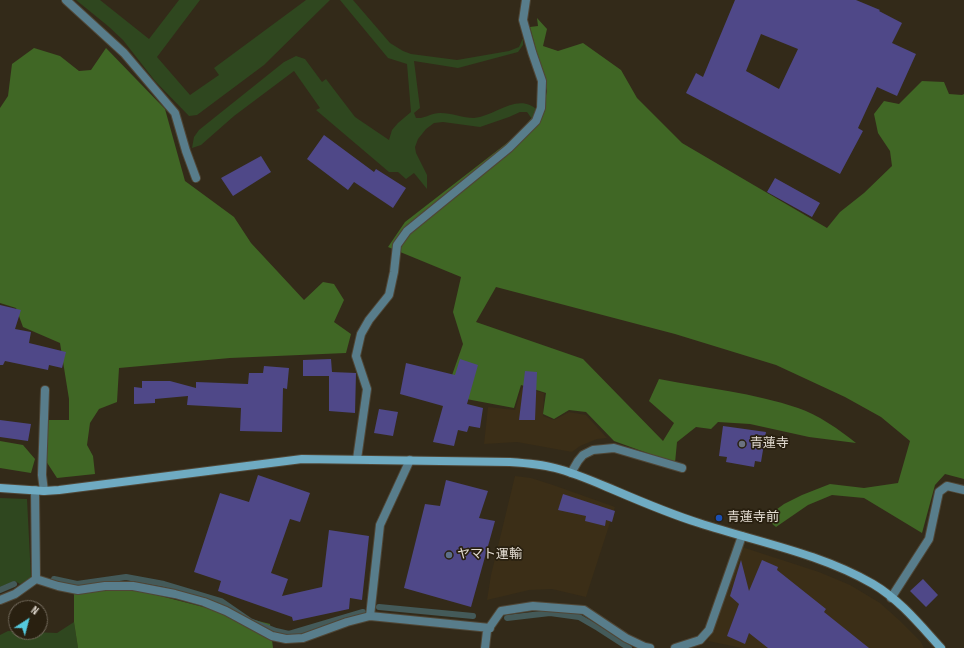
<!DOCTYPE html>
<html>
<head>
<meta charset="utf-8">
<style>
  body { margin:0 }
  #map { position:relative; width:964px; height:648px; overflow:hidden; background:#332a19; font-family:"Sofia Sans Condensed",sans-serif }
  canvas { display:block }
  .north { position:absolute; left:8px; top:600px; width:40px; height:40px; box-sizing:border-box; background:#292010; border:1px solid #736b5d; border-radius:50%; rotate:36deg; font-size:11px; font-weight:700; line-height:16px; text-align:center; color:#e2dbd1 }
  .north::after { content:''; display:block; margin:auto; width:14px; height:18px; background:#55cade; clip-path:polygon(50% 0,100% 100%,50% 72%,0 100%) }
</style>
</head>
<body>
<div id="map">
<canvas width="964" height="648"></canvas>
<div class="north">N</div>
</div>
<script>
const ctx = document.querySelector('canvas').getContext('2d');
ctx.lineJoin = 'round';
function fill(path, color) { ctx.fillStyle = color; ctx.fill(path, 'evenodd'); }
function strokePath(path, color, width, dash) { ctx.strokeStyle = color; ctx.lineWidth = width; ctx.lineCap = dash ? 'butt' : 'round'; ctx.setLineDash(dash || []); ctx.stroke(path); }
function write(font, color, halo, rows, align = 'center') {
  ctx.font = font + ' "Sofia Sans Condensed","Noto Sans JP",sans-serif'; ctx.lineWidth = 3.5; ctx.setLineDash([]); ctx.textBaseline = 'middle'; ctx.strokeStyle = halo; ctx.fillStyle = color; for (const [text, x, y, turn = 0] of rows) {
    ctx.save(); ctx.translate(x, y); ctx.rotate((+turn || 0) * Math.PI / 180); ctx.textAlign = isNaN(turn) ? turn : align; if (halo) ctx.strokeText(text, 0, 0); ctx.fillText(text, 0, 0); ctx.restore();
  }
}
fill(new Path2D(`
  M 522,387 L 544,393 L 543,416 L 554,420 L 569,412 L 586,415 L 607,438 L 597,439 L 580,446 L 572,452 L 517,442 L 484,444 L 488,407 L 515,410 Z
  M 515,476 L 531,478 L 553,485 L 615,507 L 586,597 L 552,589 L 529,590 L 487,600 L 491,575 Z
  M 742,547 L 819,572 L 850,585 L 880,603 L 899,620 L 921,642 L 924,648 L 742,648 L 708,641 Z`), '#3b2e17');
fill(new Path2D(`
  M 76,0 L 100,0 L 149,39 L 179,0 L 200,0 L 157,57 L 190,95 L 219,75 L 214,68 L 306,0 L 330,0 L 264,65 L 197,115 L 189,116 L 155,81 L 123,40 L 108,26 Z
  M 340,0 L 353,0 L 390,43 L 403,51 L 411,54 L 457,60 L 509,51 L 519,47 L 523,38 L 523,45 L 518,52 L 458,68 L 414,61 L 420,108 L 414,113 L 416,118 C 425,119 431,113 440,113 C 452,113 463,118 474,118 C 496,116 519,91 538,111 L 532,119 L 527,112 L 520,112 L 509,117 L 480,127 L 443,122 L 434,123 L 426,129 L 418,139 L 415,147 L 416,153 L 427,175 L 427,189 L 414,173 L 406,179 L 398,172 L 389,172 L 316,110 L 320,108 L 294,71 L 234,116 L 201,145 L 192,148 L 194,137 L 199,130 L 284,62 L 296,56 L 305,59 L 322,82 L 326,79 L 355,117 L 389,140 L 392,130 L 398,123 L 411,112 L 407,64 L 388,58 Z
  M 0,498 L 27,499 L 31,578 L 20,584 L 15,581 L 0,587 Z
  M 74,622 L 78,648 L 0,648 L 0,635 L 8,631 L 57,633 Z`), '#2f471f');
fill(new Path2D(`
  M 537,18 L 547,29 L 543,46 L 558,51 L 583,43 L 621,70 L 637,98 L 682,143 L 827,228 L 840,212 L 864,193 L 892,166 L 890,151 L 878,133 L 874,114 L 884,101 L 899,104 L 922,81 L 944,82 L 949,94 L 962,95 L 964,94 L 964,479 L 945,474 L 935,485 L 922,533 L 864,498 L 832,495 L 808,505 L 776,527 L 765,518 L 784,504 L 802,495 L 830,484 L 864,488 L 898,483 L 910,441 L 881,417 L 845,397 L 776,365 L 675,334 L 496,287 L 476,322 L 583,359 L 663,441 L 674,423 L 649,401 L 659,379 C 705,388 754,393 798,408 C 817,414 840,430 856,443 L 809,437 L 750,424 L 718,422 L 711,429 L 696,427 L 677,442 L 675,463 L 614,441 L 586,412 L 569,410 L 554,419 L 543,414 L 546,393 L 521,385 L 514,408 L 445,395 L 463,344 L 453,312 L 461,277 L 388,247 L 405,222 L 516,136 L 544,104 L 547,91 L 530,27 L 538,26 Z
  M 34,48 L 60,56 L 79,71 L 91,70 L 106,48 L 165,109 L 185,181 L 234,217 L 251,243 L 304,300 L 323,282 L 334,284 L 344,300 L 334,322 L 351,334 L 346,353 L 230,358 L 119,368 L 117,402 L 99,409 L 90,423 L 87,445 L 93,456 L 95,474 L 57,478 L 44,458 L 46,420 L 69,420 L 69,399 L 60,343 L 23,327 L 16,308 L 0,303 L 0,108 L 8,96 L 12,64 Z
  M 0,441 L 23,445 L 35,459 L 31,473 L 0,468 Z
  M 104,588 L 141,591 L 270,624 L 273,648 L 78,648 L 74,622 L 74,594 Z`), '#406725');
strokePath(new Path2D(`
  M 54,579 L 77,584 L 126,577 L 164,584 L 221,601 L 250,621 L 276,631 L 289,634 L 363,612
  M 0,590 L 14,584
  M 379,607 L 473,616
  M 507,618 L 550,613 L 579,617 L 598,628 L 629,648`), '#445a59', 6);
fill(new Path2D(`
  M 735,0 L 856,0 L 880,10 L 879,11 L 902,23 L 892,43 L 916,54 L 897,96 L 877,87 L 858,128 L 863,131 L 840,174 L 686,93 L 696,73 L 703,77 ZM 761,34 L 798,49 L 779,89 L 746,71 Z
  M 324,135 L 374,172 L 376,169 L 406,188 L 393,208 L 354,182 L 348,190 L 307,159 Z
  M 261,156 L 271,172 L 233,196 L 221,178 Z
  M 775,178 L 820,203 L 812,217 L 767,192 Z
  M 0,305 L 21,310 L 15,329 L 31,332 L 29,343 L 66,352 L 62,368 L 49,365 L 48,370 L 5,361 L 3,365 L 0,365 Z
  M 331,359 L 332,372 L 356,373 L 355,413 L 329,411 L 329,376 L 303,376 L 303,360 Z
  M 460,359 L 478,365 L 467,404 L 483,408 L 480,428 L 469,426 L 467,432 L 458,430 L 454,446 L 433,442 L 443,406 L 400,394 L 406,363 L 455,375 Z
  M 264,366 L 289,368 L 287,389 L 283,388 L 282,432 L 240,431 L 241,408 L 187,405 L 188,396 L 155,399 L 155,403 L 134,404 L 134,387 L 142,388 L 142,381 L 170,381 L 196,388 L 196,382 L 248,384 L 249,373 L 263,373 Z
  M 525,371 L 537,372 L 535,420 L 519,420 Z
  M 379,409 L 398,412 L 393,436 L 374,433 Z
  M 0,420 L 31,424 L 28,441 L 0,437 Z
  M 723,426 L 766,432 L 761,462 L 755,461 L 754,467 L 726,462 L 727,457 L 719,456 Z
  M 258,475 L 310,493 L 300,522 L 290,519 L 271,573 L 288,579 L 282,596 L 322,587 L 329,530 L 369,536 L 362,600 L 350,598 L 349,609 L 293,621 L 292,617 L 218,591 L 221,581 L 194,572 L 220,493 L 249,502 Z
  M 446,480 L 488,491 L 479,518 L 495,521 L 471,607 L 404,588 L 425,504 L 440,506 Z
  M 563,494 L 615,511 L 612,522 L 606,520 L 605,526 L 585,521 L 586,516 L 558,510 Z
  M 741,560 L 749,591 L 762,560 L 778,567 L 777,570 L 826,609 L 824,612 L 869,648 L 768,648 L 749,633 L 745,644 L 727,636 L 739,604 L 730,596 Z
  M 923,579 L 938,595 L 926,607 L 910,591 Z`), '#4f4888');
const lane = new Path2D(`
  M 66,0 L 124,53 L 175,113 L 186,151 L 196,178
  M 357,459 L 367,389 L 356,356 L 361,334 L 369,320 L 389,295 L 394,272 L 397,245 L 407,231 L 509,148 L 536,121 L 541,108 L 542,81 L 532,52 L 523,20 L 526,0
  M 571,473 L 578,461 L 583,455 L 593,450 L 614,448 L 682,468
  M 44,491 L 42,475 L 45,390
  M 891,598 L 929,539 L 939,492 L 947,486 L 964,490
  M 370,616 L 380,525 L 410,460`);
const street = new Path2D(`
  M 36,579 L 58,586 L 78,590 L 105,586 L 133,586 L 175,594 L 204,602 L 226,611 L 272,636 L 286,639 L 303,638 L 347,622 L 370,616 L 490,628
  M 0,600 L 15,594 L 36,579 L 35,490
  M 485,648 L 487,631 L 501,611 L 533,606 L 584,610 L 626,638 L 645,647 L 650,648
  M 675,648 L 700,640 L 709,630 L 742,536`);
const secondary = new Path2D(`
  M 0,488 L 44,491 L 59,490 L 302,459 L 510,462 C 525,463 540,464 555,468 C 575,473 595,482 614,490 C 642,502 670,514 699,523 C 757,542 819,553 873,584 C 900,600 920,625 941,648`);
strokePath(lane, '#4f4636', 10);
strokePath(street, '#4f4636', 10);
strokePath(secondary, '#4f4636', 10);
strokePath(lane, '#587d8b', 8);
strokePath(street, '#587d8b', 8);
strokePath(secondary, '#6fabc2', 8);
for (const [x, y, r, color] of [
  [742,444,4,"#6b7280"],
  [719,518,4,"#1a4fb4"],
  [449,555,4,"#5c6f8a"]
]) { const dot = new Path2D(); dot.arc(x, y, r, 0, 2 * Math.PI); ctx.fillStyle = color; ctx.fill(dot); strokePath(dot, '#292010', 1.5); }
write('13px', '#e2dbd1', '#292010', [
  ["青蓮寺",750,444],
  ["青蓮寺前",727,518],
  ["ヤマト運輸",457,555]
], 'left');
</script>
</body>
</html>
